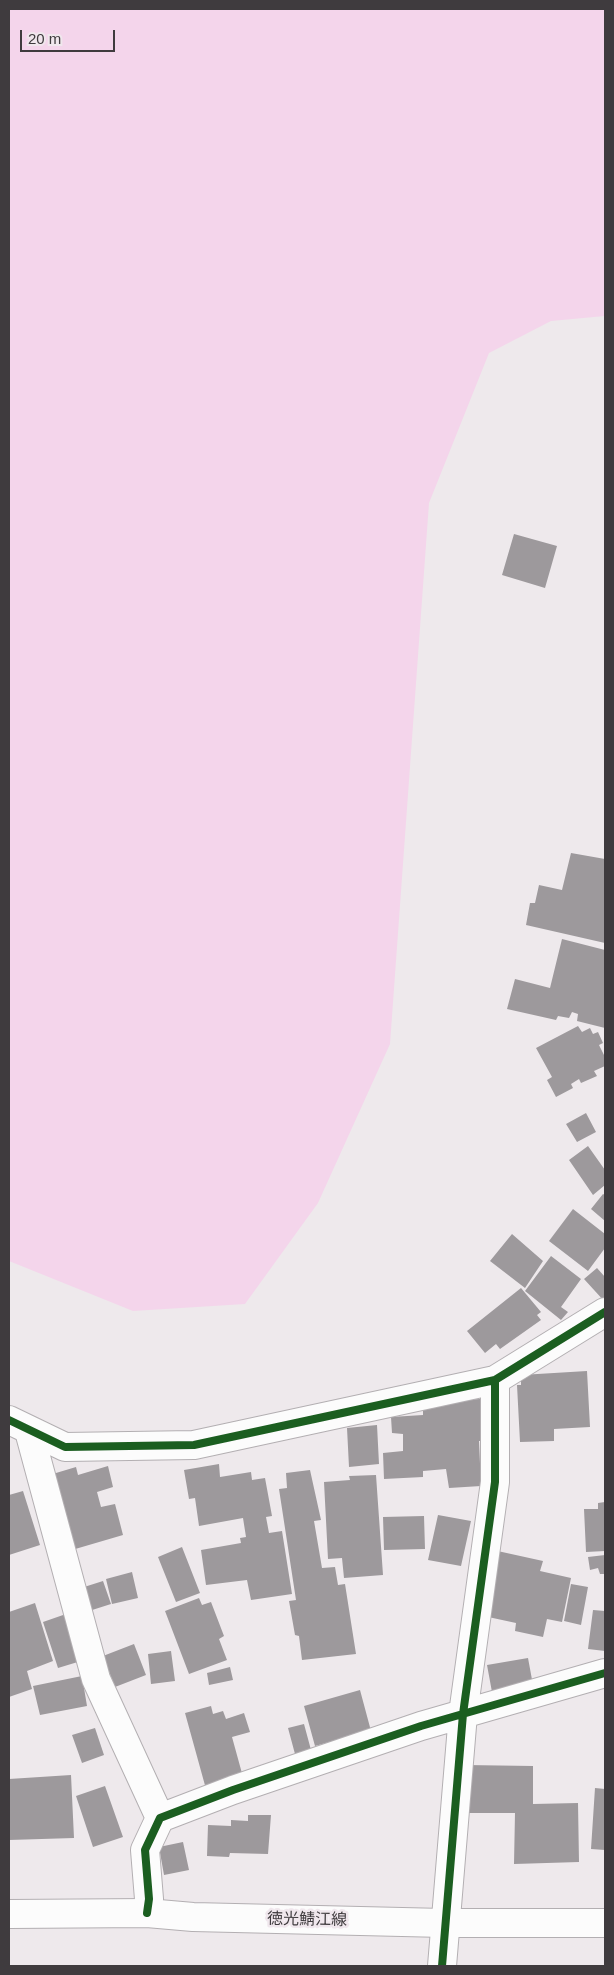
<!DOCTYPE html>
<html>
<head>
<meta charset="utf-8">
<style>
  body { margin:0 }
  #map { position:relative; width:614px; height:1975px; overflow:hidden; background:#eee9ec; font-family:Helvetica,sans-serif }
  canvas { display:block }
  .frame { position:absolute; inset:0; border:10px solid #3f3b3e; pointer-events:none }
  .scale { position:absolute; left:20px; top:30px; width:95px; height:22px; box-sizing:border-box; border:2px solid #3f3b3e; border-top:0; padding-left:6px; font-size:15px; line-height:18px; white-space:nowrap; color:#3f3b3e; -webkit-text-stroke:4px #f0e7ed; paint-order:stroke }
</style>
</head>
<body>
<div id="map">
<canvas width="614" height="1975"></canvas>
<div class="frame"></div>
<div class="scale">20 m</div>
</div>
<script>
const ctx = document.querySelector('canvas').getContext('2d');
ctx.lineJoin = 'round';
function fill(path, color) { ctx.fillStyle = color; ctx.fill(path, 'evenodd'); }
function strokePath(path, color, width, dash) { ctx.strokeStyle = color; ctx.lineWidth = width; ctx.lineCap = dash ? 'butt' : 'round'; ctx.setLineDash(dash || []); ctx.stroke(path); }
function write(font, color, halo, rows, align = 'center') {
  ctx.font = font + ' Helvetica,"Noto Sans JP",sans-serif'; ctx.lineWidth = 5; ctx.setLineDash([]); ctx.textBaseline = 'middle'; ctx.strokeStyle = halo; ctx.fillStyle = color; for (const [text, x, y, turn = 0] of rows) {
    ctx.save(); ctx.translate(x, y); ctx.rotate((+turn || 0) * Math.PI / 180); ctx.textAlign = isNaN(turn) ? turn : align; if (halo) ctx.strokeText(text, 0, 0); ctx.fillText(text, 0, 0); ctx.restore();
  }
}
fill(new Path2D(`
  M 9,9 L 605,9 L 605,316 L 551,321 L 489,353 L 429,503 L 390,1044 L 318,1203 L 245,1304 L 133,1311 L 9,1261 Z`), '#f4d5eb');
fill(new Path2D(`
  M 514,534 L 557,546 L 545,588 L 502,575 Z
  M 571,853 L 605,859 L 605,943 L 526,925 L 530,903 L 535,903 L 539,885 L 562,890 Z
  M 562,939 L 605,950 L 605,1028 L 577,1021 L 578,1014 L 572,1012 L 569,1018 L 558,1016 L 556,1020 L 507,1009 L 515,979 L 550,988 Z
  M 578,1026 L 582,1032 L 590,1028 L 593,1034 L 598,1032 L 603,1043 L 599,1045 L 605,1057 L 605,1066 L 594,1071 L 597,1076 L 581,1083 L 579,1079 L 571,1084 L 573,1088 L 556,1097 L 547,1080 L 552,1077 L 536,1048 Z
  M 586,1113 L 596,1132 L 577,1142 L 566,1124 Z
  M 588,1146 L 605,1170 L 605,1185 L 593,1195 L 569,1160 Z
  M 603,1194 L 605,1195 L 605,1221 L 591,1209 Z
  M 573,1209 L 605,1234 L 605,1248 L 588,1271 L 549,1241 Z
  M 512,1234 L 543,1261 L 525,1288 L 490,1261 Z
  M 551,1256 L 581,1279 L 561,1307 L 568,1312 L 561,1320 L 525,1291 Z
  M 597,1268 L 605,1277 L 605,1302 L 584,1279 Z
  M 521,1288 L 541,1312 L 537,1315 L 541,1320 L 500,1349 L 496,1344 L 485,1353 L 467,1331 Z
  M 587,1371 L 590,1427 L 554,1429 L 554,1441 L 520,1442 L 517,1385 L 521,1385 L 521,1375 Z
  M 480,1399 L 483,1441 L 479,1441 L 481,1486 L 449,1488 L 446,1469 L 423,1471 L 423,1477 L 384,1479 L 383,1453 L 403,1451 L 403,1434 L 392,1433 L 391,1417 L 423,1415 L 423,1407 L 444,1406 L 444,1401 Z
  M 377,1425 L 379,1464 L 349,1467 L 347,1428 Z
  M 219,1464 L 220,1477 L 251,1472 L 252,1480 L 265,1478 L 272,1516 L 266,1517 L 269,1533 L 282,1531 L 292,1594 L 251,1600 L 247,1580 L 206,1585 L 201,1550 L 241,1543 L 240,1538 L 246,1537 L 243,1518 L 199,1526 L 195,1498 L 189,1499 L 184,1470 Z
  M 108,1466 L 113,1487 L 97,1492 L 101,1507 L 115,1504 L 123,1535 L 65,1552 L 46,1476 L 76,1467 L 78,1475 Z
  M 310,1470 L 321,1520 L 314,1521 L 322,1568 L 335,1567 L 338,1585 L 345,1584 L 356,1654 L 302,1660 L 299,1636 L 295,1635 L 289,1601 L 296,1600 L 279,1489 L 287,1488 L 286,1473 Z
  M 376,1475 L 383,1575 L 344,1578 L 342,1558 L 328,1559 L 324,1482 L 350,1480 L 349,1476 Z
  M 23,1491 L 40,1545 L 9,1555 L 9,1495 Z
  M 605,1502 L 605,1551 L 586,1552 L 584,1509 L 598,1509 L 598,1503 Z
  M 438,1515 L 471,1521 L 461,1566 L 428,1560 Z
  M 424,1516 L 425,1549 L 384,1550 L 383,1517 Z
  M 182,1547 L 200,1593 L 176,1602 L 158,1557 Z
  M 493,1550 L 543,1561 L 540,1571 L 571,1578 L 562,1622 L 547,1619 L 543,1637 L 515,1631 L 516,1623 L 479,1615 Z
  M 605,1555 L 605,1574 L 600,1574 L 598,1568 L 590,1570 L 588,1557 Z
  M 132,1572 L 138,1598 L 112,1604 L 106,1579 Z
  M 103,1581 L 111,1604 L 89,1611 L 81,1588 Z
  M 571,1584 L 588,1587 L 581,1625 L 564,1621 Z
  M 199,1598 L 202,1605 L 211,1602 L 224,1636 L 219,1639 L 227,1660 L 189,1674 L 165,1611 Z
  M 35,1603 L 53,1661 L 27,1671 L 32,1689 L 9,1697 L 9,1612 Z
  M 593,1610 L 605,1611 L 605,1651 L 588,1649 Z
  M 66,1614 L 81,1661 L 58,1668 L 43,1622 Z
  M 134,1644 L 146,1675 L 115,1687 L 103,1656 Z
  M 171,1651 L 175,1681 L 151,1684 L 148,1654 Z
  M 528,1658 L 533,1685 L 492,1692 L 487,1665 Z
  M 230,1667 L 233,1680 L 209,1685 L 207,1673 Z
  M 82,1676 L 87,1706 L 40,1715 L 33,1686 Z
  M 360,1690 L 371,1731 L 315,1746 L 304,1706 Z
  M 211,1706 L 213,1714 L 223,1711 L 226,1719 L 244,1713 L 250,1732 L 232,1737 L 243,1777 L 206,1789 L 185,1713 Z
  M 304,1724 L 311,1750 L 295,1754 L 288,1728 Z
  M 95,1728 L 104,1755 L 82,1763 L 72,1735 Z
  M 465,1765 L 533,1766 L 533,1804 L 578,1803 L 579,1862 L 514,1864 L 515,1813 L 464,1813 Z
  M 71,1775 L 74,1838 L 9,1840 L 9,1779 Z
  M 105,1786 L 123,1837 L 93,1847 L 76,1796 Z
  M 595,1788 L 605,1789 L 605,1850 L 591,1849 Z
  M 248,1815 L 271,1815 L 268,1854 L 230,1853 L 229,1857 L 207,1856 L 208,1825 L 231,1826 L 231,1820 L 248,1821 Z
  M 183,1842 L 189,1870 L 164,1875 L 159,1847 Z`), '#9d999c');
const minor = new Path2D(`
  M 9,1420 L 65,1447 L 194,1445 L 495,1380 L 605,1312
  M 29,1431 L 96,1679 L 160,1818
  M 147,1913 L 149,1899 L 145,1850 L 160,1818 L 233,1790 L 421,1726 L 605,1673
  M 442,1966 L 463,1714 L 495,1482 L 495,1380`);
const major = new Path2D(`
  M 9,1914 L 147,1913 L 193,1917 L 444,1923 L 605,1923`);
strokePath(minor, '#b3afb2', 30);
strokePath(major, '#b3afb2', 30);
strokePath(minor, '#fcfcfc', 28);
strokePath(major, '#fcfcfc', 28);
strokePath(new Path2D(`
  M 9,1420 L 65,1447 L 194,1445 L 495,1380 L 605,1312
  M 147,1913 L 149,1899 L 145,1850 L 160,1818 L 233,1790 L 421,1726 L 605,1673
  M 442,1966 L 463,1714 L 495,1482 L 495,1380`), '#1b5e20', 8);
write('16px', '#3f3b3e', '#f0e7ed', [
  ["徳光鯖江線",307,1920,1]
]);
</script>
</body>
</html>
